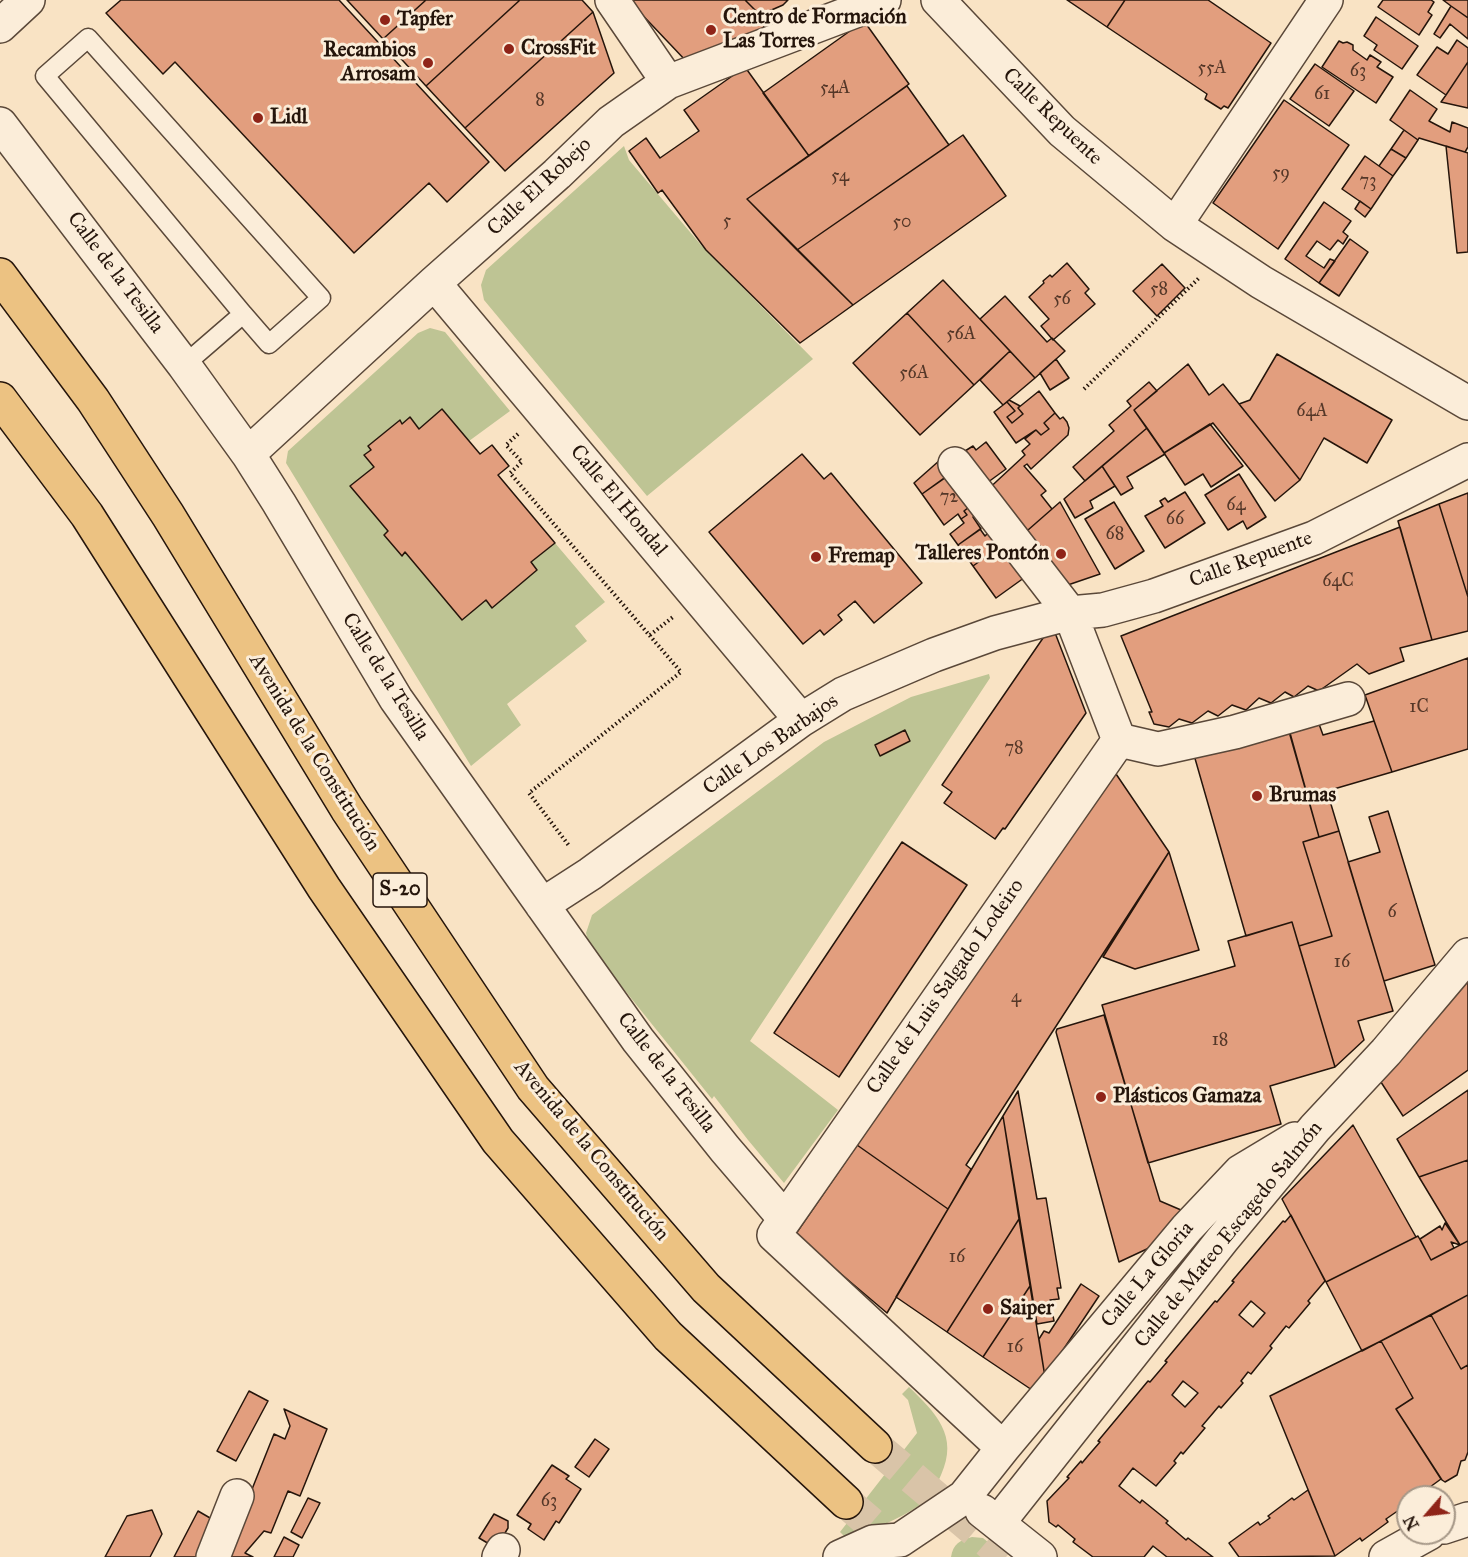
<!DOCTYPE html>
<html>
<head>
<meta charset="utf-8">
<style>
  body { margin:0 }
  #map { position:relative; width:1468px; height:1557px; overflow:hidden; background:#f9e3c4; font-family:"IM FELL Great Primer",serif }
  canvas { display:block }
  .north { position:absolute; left:1396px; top:1485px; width:60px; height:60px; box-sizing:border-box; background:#fbedd9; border:2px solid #a59787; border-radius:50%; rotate:242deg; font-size:16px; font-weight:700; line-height:24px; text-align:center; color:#25150b }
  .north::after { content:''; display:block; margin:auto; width:21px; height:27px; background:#8f2418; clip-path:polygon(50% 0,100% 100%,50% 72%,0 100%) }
</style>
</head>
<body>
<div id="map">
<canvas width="1468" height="1557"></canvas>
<div class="north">N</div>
</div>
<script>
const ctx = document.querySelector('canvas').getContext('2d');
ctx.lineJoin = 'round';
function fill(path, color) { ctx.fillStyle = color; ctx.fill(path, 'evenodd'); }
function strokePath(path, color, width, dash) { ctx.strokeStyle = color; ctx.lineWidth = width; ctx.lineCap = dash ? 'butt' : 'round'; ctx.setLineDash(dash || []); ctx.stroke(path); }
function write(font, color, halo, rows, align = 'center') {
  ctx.font = font + ' "IM FELL Great Primer",serif'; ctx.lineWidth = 6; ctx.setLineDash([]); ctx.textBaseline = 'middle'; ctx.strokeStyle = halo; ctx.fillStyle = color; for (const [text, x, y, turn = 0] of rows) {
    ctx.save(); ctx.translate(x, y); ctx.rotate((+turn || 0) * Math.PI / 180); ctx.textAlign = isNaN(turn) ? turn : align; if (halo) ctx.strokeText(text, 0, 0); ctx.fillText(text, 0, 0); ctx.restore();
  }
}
fill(new Path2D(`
  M 624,146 L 629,160 L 701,245 L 813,359 L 647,496 L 484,300 L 481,285 L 486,270 Z
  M 430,328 L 445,332 L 510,411 L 469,441 L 442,409 L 419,429 L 410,418 L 402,424 L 399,420 L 369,445 L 371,450 L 364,456 L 374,467 L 351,486 L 388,531 L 402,555 L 405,552 L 462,620 L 486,600 L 492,608 L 537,570 L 531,562 L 555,543 L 605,602 L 575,626 L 587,641 L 507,704 L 521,725 L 471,766 L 286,463 L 288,451 L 418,333 Z
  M 989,674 L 990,678 L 750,1041 L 838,1110 L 784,1183 L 748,1140 L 714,1096 L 712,1099 L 590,947 L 586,933 L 592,915 L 824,742 L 911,697 Z
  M 909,1387 C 936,1413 959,1436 941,1475 C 936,1486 930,1498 920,1505 C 900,1519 871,1530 848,1540 L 840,1532 L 917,1433 L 908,1400 L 902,1394 Z
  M 972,1537 L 983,1538 L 1006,1557 L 951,1557 C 953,1544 960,1540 972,1537 Z`), '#bec494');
const building = new Path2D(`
  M 121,0 L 339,0 L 489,162 L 447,202 L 429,183 L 354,253 L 175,62 L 163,74 L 106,13 Z
  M 347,0 L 426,0 L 383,39 Z
  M 426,0 L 520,0 L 426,86 L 383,39 Z
  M 520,0 L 582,0 L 593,12 L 465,128 L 426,86 Z
  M 633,0 L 745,0 L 760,15 L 767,35 L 687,62 L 631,3 Z
  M 745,0 L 788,0 L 783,5 L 760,15 Z
  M 1067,0 L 1125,0 L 1107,27 Z
  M 1125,0 L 1208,0 L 1271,43 L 1228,108 L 1224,106 L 1221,109 L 1205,99 L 1207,94 L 1107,27 Z
  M 1383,0 L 1431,0 L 1434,2 L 1428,12 L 1432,15 L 1419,35 L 1378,7 Z
  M 1443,0 L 1468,0 L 1468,18 L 1451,6 Z
  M 1451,6 L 1468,18 L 1468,39 L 1450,24 L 1440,38 L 1434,34 Z
  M 593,12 L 614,73 L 505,171 L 465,128 Z
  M 1376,17 L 1418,46 L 1402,69 L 1374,50 L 1377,45 L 1364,36 Z
  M 864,21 L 909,84 L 809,156 L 763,93 Z
  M 1457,40 L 1468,48 L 1468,62 L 1446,95 L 1417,75 L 1437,47 L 1448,54 Z
  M 1339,41 L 1343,43 L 1347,42 L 1353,45 L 1353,50 L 1367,60 L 1370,55 L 1381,62 L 1377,67 L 1393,77 L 1376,103 L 1322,67 Z
  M 1468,62 L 1468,108 L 1441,102 L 1446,95 Z
  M 1315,64 L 1354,91 L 1329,126 L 1290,99 Z
  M 745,67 L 809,156 L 747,199 L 853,305 L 800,343 L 706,250 L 662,190 L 658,193 L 629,151 L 646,138 L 660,158 L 699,131 L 684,110 Z
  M 907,86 L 949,145 L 797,250 L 747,199 Z
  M 1410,90 L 1437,109 L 1429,121 L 1450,132 L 1452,122 L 1468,128 L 1468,147 L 1465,152 L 1419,138 L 1418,140 L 1390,120 Z
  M 1284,100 L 1349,145 L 1278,249 L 1213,203 Z
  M 1404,130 L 1418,140 L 1406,158 L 1391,149 Z
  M 963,135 L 1006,196 L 853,305 L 797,250 Z
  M 1446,146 L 1468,153 L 1468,252 L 1457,253 Z
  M 1391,149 L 1406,158 L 1393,176 L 1379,166 Z
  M 1365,156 L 1393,176 L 1371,209 L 1342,189 Z
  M 1360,201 L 1371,209 L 1365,217 L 1355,209 Z
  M 1324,202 L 1351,221 L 1343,232 L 1348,236 L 1343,244 L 1338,240 L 1330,250 L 1317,241 L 1306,256 L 1324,268 L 1330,259 L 1335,261 L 1319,283 L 1285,259 Z
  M 1350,239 L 1368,252 L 1339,296 L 1319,283 Z
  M 1067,263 L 1089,289 L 1085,293 L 1095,304 L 1053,340 L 1041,326 L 1049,319 L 1029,297 L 1044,283 L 1043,281 L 1050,275 L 1052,277 Z
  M 1162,264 L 1185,288 L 1157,316 L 1133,291 Z
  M 943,280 L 1010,351 L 974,385 L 907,313 Z
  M 1005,296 L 1047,342 L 1052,338 L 1065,351 L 1035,378 L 980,319 Z
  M 907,313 L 974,385 L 920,435 L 853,363 Z
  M 1010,351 L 1035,378 L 1003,405 L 980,380 Z
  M 1277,354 L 1392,420 L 1367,463 L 1324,438 L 1300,480 L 1239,404 L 1250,400 Z
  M 1056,359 L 1069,378 L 1050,390 L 1040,373 Z
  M 1188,364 L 1209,395 L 1223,384 L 1300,480 L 1275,501 L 1213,423 L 1164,453 L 1134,410 Z
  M 1149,382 L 1157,391 L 1134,410 L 1147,428 L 1085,481 L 1073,467 L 1114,431 L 1109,425 L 1131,406 L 1127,401 Z
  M 1039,391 L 1055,413 L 1044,423 L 1049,429 L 1041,435 L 1036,430 L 1016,443 L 994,412 L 1007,402 L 1015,411 L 1007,417 L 1012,423 L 1023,414 L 1018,408 Z
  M 1009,400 L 1020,406 L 1018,408 L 1023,414 L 1012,423 L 1007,417 L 1015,411 L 1007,402 Z
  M 442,409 L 480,454 L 492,445 L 500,455 L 509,466 L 498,475 L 555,543 L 531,562 L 537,570 L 492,608 L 486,600 L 462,620 L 405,552 L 402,556 L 384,535 L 388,531 L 350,486 L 374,467 L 364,455 L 371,450 L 368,446 L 400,420 L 402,424 L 410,417 L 419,429 Z
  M 1055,413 L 1060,419 L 1063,417 L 1067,422 L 1069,428 L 1068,435 L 1031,469 L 1027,464 L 1024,466 L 1046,491 L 1041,495 L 1052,509 L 1020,537 L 984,493 L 1025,455 L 1022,451 L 1030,444 L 1025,439 L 1036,430 L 1041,435 L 1049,429 L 1044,423 Z
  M 1210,424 L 1243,466 L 1211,487 L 1203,474 L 1185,485 L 1164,453 Z
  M 1147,428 L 1165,454 L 1127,477 L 1133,488 L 1121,495 L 1102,466 Z
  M 986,442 L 1006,469 L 980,488 L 969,455 L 965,451 L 973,446 L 976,450 Z
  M 802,454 L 824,479 L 831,473 L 922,583 L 874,623 L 855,601 L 838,615 L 842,620 L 824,635 L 820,630 L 803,644 L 709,532 Z
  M 940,460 L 951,473 L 922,494 L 914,483 Z
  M 1102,466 L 1115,486 L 1090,501 L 1093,508 L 1075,518 L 1064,499 Z
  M 955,471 L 977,501 L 964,511 L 967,515 L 961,519 L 958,514 L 944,525 L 922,494 Z
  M 1239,474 L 1266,517 L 1247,529 L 1243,521 L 1228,530 L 1205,495 Z
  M 1185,492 L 1205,523 L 1165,548 L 1145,516 L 1163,506 L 1160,501 L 1165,498 L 1168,502 Z
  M 1468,493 L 1468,597 L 1439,504 Z
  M 1060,502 L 1100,574 L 1059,588 L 1020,537 Z
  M 1114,502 L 1144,551 L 1115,569 L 1085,519 Z
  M 1439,504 L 1468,597 L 1468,631 L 1432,640 L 1398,521 Z
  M 969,507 L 975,515 L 973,517 L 981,529 L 958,545 L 950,534 L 964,523 L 961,519 L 967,515 L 964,511 Z
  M 1400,527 L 1432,640 L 1400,648 L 1404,661 L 1369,674 L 1357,664 L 1319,691 L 1308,686 L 1294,697 L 1285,692 L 1271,703 L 1259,698 L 1246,710 L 1232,705 L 1218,716 L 1208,711 L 1192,723 L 1179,719 L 1169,727 L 1154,724 L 1149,712 L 1152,712 L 1121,636 Z
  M 980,529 L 985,536 L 988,533 L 998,548 L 973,566 L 958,545 Z
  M 1005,543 L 1028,575 L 996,598 L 973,566 Z
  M 1052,625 L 1086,713 L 1005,829 L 1003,828 L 995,839 L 944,803 L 952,792 L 942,785 Z
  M 1468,658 L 1468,749 L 1392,772 L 1365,695 Z
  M 1374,721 L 1392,772 L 1327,791 L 1339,831 L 1319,837 L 1290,733 L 1319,724 L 1323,735 Z
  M 1288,728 L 1319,837 L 1303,842 L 1332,936 L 1299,946 L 1292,922 L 1246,936 L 1194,755 Z
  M 905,730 L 910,741 L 880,756 L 875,745 Z
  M 1114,771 L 1169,852 L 966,1165 L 971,1169 L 948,1209 L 857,1145 Z
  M 1388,811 L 1435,965 L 1384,981 L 1348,862 L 1380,852 L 1369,817 Z
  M 1339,831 L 1393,1011 L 1358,1021 L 1364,1040 L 1335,1067 L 1299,946 L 1332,936 L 1303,842 Z
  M 902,842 L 967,885 L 839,1077 L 774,1033 Z
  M 1169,852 L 1199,950 L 1135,969 L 1103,957 Z
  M 1292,922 L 1335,1067 L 1270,1086 L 1281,1124 L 1148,1163 L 1102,1005 L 1235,966 L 1228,941 Z
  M 1468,976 L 1468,1070 L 1403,1116 L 1377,1076 Z
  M 1104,1015 L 1160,1201 L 1181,1210 L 1164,1241 L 1119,1262 L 1056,1032 L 1057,1029 Z
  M 1468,1090 L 1468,1160 L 1419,1177 L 1397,1139 Z
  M 1018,1091 L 1037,1199 L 1046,1198 L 1061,1288 L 1057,1288 L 1059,1299 L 1050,1300 L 1054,1321 L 1037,1324 L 1003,1116 Z
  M 1003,1116 L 1019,1219 L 947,1332 L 896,1297 Z
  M 1353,1125 L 1416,1237 L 1326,1282 L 1282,1199 Z
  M 857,1145 L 948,1209 L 887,1313 L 795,1235 Z
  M 1468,1160 L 1468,1241 L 1460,1245 L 1419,1177 Z
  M 1291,1215 L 1325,1281 L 1308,1301 L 1310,1303 L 1289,1328 L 1286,1326 L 1270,1346 L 1272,1348 L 1251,1374 L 1248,1372 L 1241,1381 L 1243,1383 L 1221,1408 L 1219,1406 L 1202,1426 L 1205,1428 L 1183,1454 L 1181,1452 L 1174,1461 L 1176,1463 L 1156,1486 L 1133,1468 L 1119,1486 L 1140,1503 L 1142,1500 L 1168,1521 L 1166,1523 L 1186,1540 L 1188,1538 L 1213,1557 L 1167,1557 L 1153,1546 L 1144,1557 L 1093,1557 L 1073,1542 L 1075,1539 L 1058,1525 L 1056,1527 L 1049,1522 L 1047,1501 L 1069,1478 L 1067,1477 L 1081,1461 L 1082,1463 L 1087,1457 L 1100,1442 L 1098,1441 L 1148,1381 L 1150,1382 L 1167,1362 L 1165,1361 L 1215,1301 L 1217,1302 L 1234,1282 L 1232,1281 L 1283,1221 L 1285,1222 ZM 1251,1301 L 1265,1313 L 1253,1327 L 1239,1315 ZM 1183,1381 L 1198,1393 L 1185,1407 L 1172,1395 Z
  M 1019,1219 L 1030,1286 L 983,1357 L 947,1332 Z
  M 1445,1223 L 1460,1245 L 1451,1242 L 1454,1248 L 1431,1260 L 1420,1239 L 1440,1226 L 1442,1230 Z
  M 1418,1236 L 1431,1260 L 1468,1241 L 1468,1295 L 1362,1351 L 1326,1282 Z
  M 1081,1284 L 1099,1296 L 1045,1377 L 1039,1339 L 1044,1331 L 1049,1333 Z
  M 1030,1286 L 1045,1377 L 1035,1392 L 983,1357 Z
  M 1468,1295 L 1468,1365 L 1461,1369 L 1431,1315 Z
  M 1431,1315 L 1461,1369 L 1468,1365 L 1468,1452 L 1465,1460 L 1461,1461 L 1457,1475 L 1445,1482 L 1442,1480 L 1396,1409 L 1413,1398 L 1381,1341 Z
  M 1381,1341 L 1413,1398 L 1396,1409 L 1441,1479 L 1430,1487 L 1432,1490 L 1422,1497 L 1408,1497 L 1408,1507 L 1400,1513 L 1399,1510 L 1386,1519 L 1388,1522 L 1362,1541 L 1360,1538 L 1335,1556 L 1270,1396 Z
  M 249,1391 L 268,1401 L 236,1461 L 217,1451 Z
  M 284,1409 L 327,1429 L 300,1496 L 288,1491 L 271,1533 L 264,1531 L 245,1553 L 253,1557 L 225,1557 L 274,1434 L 285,1439 L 290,1426 Z
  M 595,1439 L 609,1449 L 589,1477 L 575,1467 Z
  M 552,1465 L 569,1476 L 566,1479 L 581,1489 L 559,1523 L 556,1521 L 544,1540 L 528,1529 L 531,1524 L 517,1515 Z
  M 1308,1490 L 1335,1556 L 1239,1557 L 1229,1543 L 1258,1522 L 1260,1525 L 1270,1518 L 1268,1516 L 1292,1498 L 1294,1500 Z
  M 308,1498 L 320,1503 L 302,1538 L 291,1532 Z
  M 152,1510 L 162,1534 L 150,1557 L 105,1557 L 127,1516 Z
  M 198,1511 L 217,1522 L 200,1557 L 174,1557 Z
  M 494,1514 L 508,1521 L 508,1528 L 496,1548 L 479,1538 Z
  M 284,1537 L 299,1545 L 293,1557 L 274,1557 Z`);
fill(building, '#e29e7e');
strokePath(building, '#25150b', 1.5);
strokePath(new Path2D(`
  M 875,1446 L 1006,1557
  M 846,1502 L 910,1557`), '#d9c4a8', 33, [33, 16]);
const lane = new Path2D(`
  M 184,365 L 243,314 L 45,76 L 88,38 L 321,298 L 269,344 L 243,314`);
const street = new Path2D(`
  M 612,0 L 668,82
  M 938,0 L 1062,131 L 1175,225 L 1261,282 L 1468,403
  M 0,26 L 28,0
  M 0,124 L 184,365 L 248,454 L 279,503 L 396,699 L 638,1040 L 725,1149 L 785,1219
  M 1175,225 L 1326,0
  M 434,283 L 801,720
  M 248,454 L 434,283 L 557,174 L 611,122 L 668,82 L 884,0
  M 955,464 L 1070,613 L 1119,740
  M 1119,740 L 1158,749 L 1235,732 L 1348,699
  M 542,905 L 590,874 L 801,720 L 843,694 L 934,655 L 995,633 L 1070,613 L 1103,610 L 1154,596 L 1314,538 L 1468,460
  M 1003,1448 L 1187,1228 L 1240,1172 L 1295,1139
  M 982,1511 L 1040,1557
  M 998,1523 L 1222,1240 L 1315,1128 L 1386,1052 L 1468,955
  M 1444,1527 L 1468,1519
  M 213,1557 L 237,1496
  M 499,1557 L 503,1550
  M 840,1557 L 873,1542 L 900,1540 L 964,1497 L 1003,1448 L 774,1235 L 1119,740
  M 1386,1557 L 1429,1533`);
const highway = new Path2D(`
  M 0,275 L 93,400 L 168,515 L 347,809 L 533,1088 L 706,1288 L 875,1446
  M 0,399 L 87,515 L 324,888 L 498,1141 L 668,1336 L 846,1502`);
strokePath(lane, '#5a4839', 21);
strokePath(street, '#5a4839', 36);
strokePath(highway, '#25150b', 36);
strokePath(new Path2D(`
  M 1084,389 L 1199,278
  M 518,434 L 506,445 L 522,462 L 510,473 L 681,672 L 529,793 L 570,847
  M 650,635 L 673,617`), '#25150b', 4, [1.5, 3]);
strokePath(lane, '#fbedd9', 18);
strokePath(street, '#fbedd9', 33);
strokePath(highway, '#ecc282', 33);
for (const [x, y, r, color] of [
  [385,20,6,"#8f2418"],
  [711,30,6,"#8f2418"],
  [509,49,6,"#8f2418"],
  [428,63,6,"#8f2418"],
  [258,118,6,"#8f2418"],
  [1061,554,6,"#8f2418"],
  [816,557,6,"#8f2418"],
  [1257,796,6,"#8f2418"],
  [1101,1097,6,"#8f2418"],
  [988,1309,6,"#8f2418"]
]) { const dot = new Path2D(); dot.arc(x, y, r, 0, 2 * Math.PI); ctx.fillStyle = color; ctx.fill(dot); strokePath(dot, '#fbedd9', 2); }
write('18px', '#543728', null, [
  ["55A",1212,69],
  ["63",1358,72],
  ["54A",835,89],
  ["61",1322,95],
  ["8",540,101],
  ["59",1281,174],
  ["54",840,177],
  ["73",1368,182],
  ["5",727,222],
  ["50",902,223],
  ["58",1159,290],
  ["56",1062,300],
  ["56A",961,335],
  ["56A",914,374],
  ["64A",1312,412],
  ["72",949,498],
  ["64",1236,506],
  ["66",1175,520],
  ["68",1115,535],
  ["64C",1338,582],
  ["1C",1419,708],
  ["78",1014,749],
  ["6",1392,913],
  ["16",1342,963],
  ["4",1016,998],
  ["18",1220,1041],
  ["16",957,1258],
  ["16",1015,1348],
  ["63",549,1502]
]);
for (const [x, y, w] of [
  [400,890,54]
]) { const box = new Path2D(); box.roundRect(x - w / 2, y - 17, w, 34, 4.5); ctx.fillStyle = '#fbedd9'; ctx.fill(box); strokePath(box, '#25150b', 1.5); }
write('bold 20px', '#25150b', null, [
  ["S-20",400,890]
]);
write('bold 21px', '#25150b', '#fbedd9', [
  ["Centro de Formación",723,18],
  ["Las Torres",723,42],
  ["Tapfer",397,20],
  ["CrossFit",521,49],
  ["Recambios",416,51,"right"],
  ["Arrosam",416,75,"right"],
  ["Lidl",270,118],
  ["Talleres Pontón",1049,554,"right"],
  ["Fremap",828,557],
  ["Brumas",1269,796],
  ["Plásticos Gamaza",1113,1097],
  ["Saiper",1000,1309]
], 'left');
write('21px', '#25150b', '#fbedd9', [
  ["Calle Repuente",1052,117,44],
  ["Calle El Robejo",540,187,-43],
  ["Calle de la Tesilla",115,273,53],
  ["Calle El Hondal",618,501,50],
  ["Calle Repuente",1251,560,-20],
  ["Calle de la Tesilla",385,677,58],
  ["Calle Los Barbajos",771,745,-35],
  ["Avenida de la Constitución",314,753,58],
  ["Calle de Luis Salgado Lodeiro",946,987,-55],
  ["Calle de la Tesilla",666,1073,52],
  ["Avenida de la Constitución",591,1151,50],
  ["Calle de Mateo Escagedo Salmón",1229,1235,-51],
  ["Calle La Gloria",1148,1275,-50]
]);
</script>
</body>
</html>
